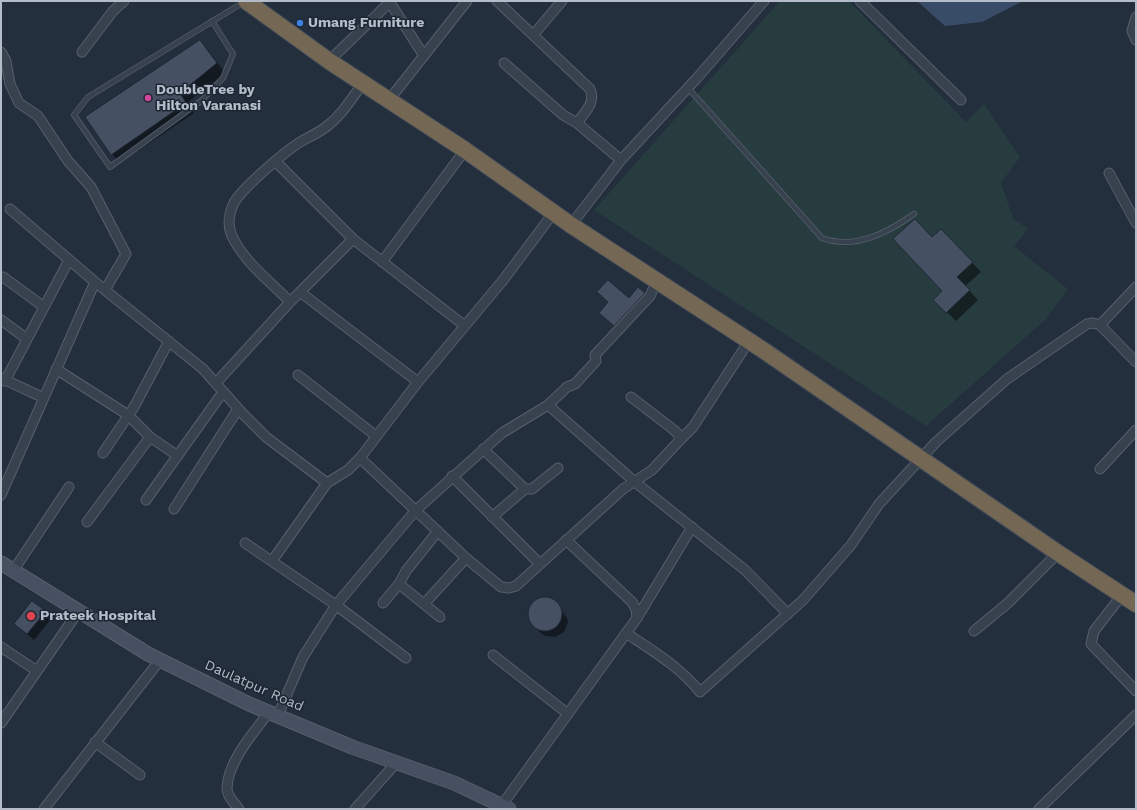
<!DOCTYPE html>
<html>
<head>
<meta charset="utf-8">
<style>
  body { margin:0 }
  #map { position:relative; width:1137px; height:810px; overflow:hidden; background:#242f3e; font-family:"Work Sans",sans-serif }
  canvas { display:block }
  .frame { position:absolute; inset:0; border:2px solid #b4bcc9; pointer-events:none }
</style>
</head>
<body>
<div id="map">
<canvas width="1137" height="810"></canvas>
<div class="frame"></div>
</div>
<script>
const ctx = document.querySelector('canvas').getContext('2d');
ctx.lineJoin = 'round';
function fill(path, color) { ctx.fillStyle = color; ctx.fill(path, 'evenodd'); }
function strokePath(path, color, width, dash) { ctx.strokeStyle = color; ctx.lineWidth = width; ctx.lineCap = dash ? 'butt' : 'round'; ctx.setLineDash(dash || []); ctx.stroke(path); }
function write(font, color, halo, rows, align = 'center') {
  ctx.font = font + ' "Work Sans",sans-serif'; ctx.lineWidth = 3; ctx.setLineDash([]); ctx.textBaseline = 'middle'; ctx.strokeStyle = halo; ctx.fillStyle = color; for (const [text, x, y, turn = 0] of rows) {
    ctx.save(); ctx.translate(x, y); ctx.rotate((+turn || 0) * Math.PI / 180); ctx.textAlign = isNaN(turn) ? turn : align; if (halo) ctx.strokeText(text, 0, 0); ctx.fillText(text, 0, 0); ctx.restore();
  }
}
fill(new Path2D(`
  M 780,1 L 849,1 L 966,122 L 984,104 L 1020,157 L 1001,183 L 1013,218 L 1028,229 L 1014,246 L 1068,289 L 1046,319 L 926,426 L 594,210 Z`), '#263c3f');
fill(new Path2D(`
  M 917,1 L 1023,1 L 982,22 L 945,26 Z`), '#394c67');
fill(new Path2D(`
  M 199,41 L 208,50 L 225,73 L 188,102 L 194,113 L 120,163 L 112,154 Z
  M 932,238 L 950,239 L 981,272 L 965,286 L 978,300 L 956,321 L 935,300 L 944,291 Z
  M 644,294 L 650,300 L 621,332 L 607,319 L 629,300 Z
  M 539,599 L 550,599 L 555,602 L 567,618 L 568,622 L 564,632 L 555,637 L 545,636 L 541,633 L 534,626 L 529,617 L 531,606 Z
  M 45,612 L 51,619 L 34,640 L 15,624 Z`), '#0007');
const building = new Path2D(`
  M 200,40 L 217,63 L 180,93 L 186,103 L 111,155 L 85,117 Z
  M 915,219 L 932,237 L 941,229 L 973,262 L 957,277 L 970,290 L 946,313 L 933,300 L 942,291 L 893,239 Z
  M 608,280 L 629,298 L 638,287 L 645,293 L 614,326 L 599,313 L 608,302 L 597,292 Z
  M528 614a17 17 0 1 1 34 0a17 17 0 1 1-34 0Z
  M 32,601 L 46,611 L 27,634 L 14,624 Z`);
fill(building, '#455162');
strokePath(building, '#1f2835', 1);
const lane = new Path2D(`
  M 212,21 L 233,54 L 223,78 L 201,101 L 110,167 L 74,115 L 88,97 L 244,2
  M 688,88 L 822,238 C 855,250 887,233 914,214`);
const street = new Path2D(`
  M 389,1 L 424,56
  M 497,1 L 590,89 C 596,103 585,112 577,123
  M 860,1 L 961,100
  M 1136,17 L 1132,31 L 1136,40
  M 534,34 L 562,1
  M 1,52 L 6,61 L 10,84 L 19,103 L 38,116 L 68,161 L 91,187 L 126,254 L 105,290
  M 82,52 L 113,11 L 124,1
  M 329,61 L 390,2
  M 504,63 L 563,115 L 577,123 L 621,160
  M 389,100 L 467,1
  M 275,161 L 353,239 L 465,326
  M 1109,173 L 1136,223
  M 10,209 L 95,282 L 203,369 L 243,414 L 266,437 L 327,483
  M 571,225 L 621,160 L 697,78 L 764,1
  M 382,262 L 465,150
  M 3,277 L 44,307
  M 300,292 L 418,382
  M 290,302 C 271,282 244,262 232,236 C 227,225 229,212 235,201 C 246,185 283,153 300,142 C 309,137 318,133 326,127 C 342,115 352,98 363,83
  M 1,320 L 27,339
  M 1100,325 L 1136,287
  M 56,369 L 128,415 L 150,437 L 178,456
  M 298,375 L 376,436
  M 1,378 L 44,398
  M 5,381 L 69,260
  M 216,383 L 290,302 L 353,239
  M 548,405 L 567,387 L 575,384 L 596,361 L 595,355 L 650,296 L 657,281
  M 680,440 L 693,427 L 749,341
  M 483,449 L 525,489
  M 103,453 L 134,407 L 169,341
  M 360,458 L 466,558 L 501,587 L 509,588 L 516,586 L 623,489 L 652,470 L 680,440 L 678,434 L 674,430 L 631,397
  M 1100,469 L 1136,430
  M 452,476 L 540,564
  M 1,495 L 95,282
  M 146,500 L 223,392
  M 174,509 L 238,409
  M 492,517 L 525,489 L 532,489 L 558,468
  M 87,522 L 150,437
  M 438,531 L 406,571 L 399,584 L 440,617
  M 245,543 L 336,605 L 406,658
  M 272,561 L 327,483 L 348,470 L 360,458 L 418,382 L 504,279 L 554,212
  M 13,571 L 69,487
  M 1122,595 L 1094,631 L 1091,644 L 1136,691
  M 383,603 L 399,584
  M 424,604 L 466,558
  M 637,618 L 692,527
  M 974,631 L 1008,603 L 1058,553
  M 626,633 C 653,651 680,667 700,692 L 803,600 L 851,545 L 879,504 L 936,442 L 1007,379 L 1087,324 L 1093,323 L 1100,325 L 1136,362
  M 1,647 L 37,671
  M 493,655 L 568,714
  M 278,715 L 303,657 L 336,605 L 415,511 L 502,433 L 548,405 L 635,482 L 745,570 L 788,614
  M 1,723 L 78,612
  M 95,742 L 140,775
  M 502,805 L 637,618 L 636,609 L 632,602 L 566,540
  M 44,809 L 160,660
  M 239,809 C 234,803 227,796 227,788 C 228,761 254,732 269,712
  M 355,809 L 397,762
  M 1039,809 L 1136,715`);
const secondary = new Path2D(`
  M 1,563 L 148,654 L 249,704 L 352,747 L 454,783 L 509,809`);
const highway = new Path2D(`
  M 246,1 L 329,61 L 465,150 L 571,225 L 763,350 L 1058,553 L 1136,604`);
strokePath(lane, '#565f6c', 6);
strokePath(street, '#565f6c', 11);
strokePath(secondary, '#565f6c', 15);
strokePath(highway, '#434c59', 18);
strokePath(lane, '#38414e', 4.5);
strokePath(street, '#38414e', 9);
strokePath(secondary, '#465061', 13);
strokePath(highway, '#746855', 16);
for (const [x, y, r, color] of [
  [300,23,4,"#3f7fe0"],
  [148,98,4,"#d1479c"],
  [31,616,5,"#e0444e"]
]) { const dot = new Path2D(); dot.arc(x, y, r, 0, 2 * Math.PI); ctx.fillStyle = color; ctx.fill(dot); strokePath(dot, '#1d2633', 1.5); }
write('bold 14px', '#b4bcc9', '#1d2633', [
  ["Umang Furniture",308,23],
  ["DoubleTree by",156,90],
  ["Hilton Varanasi",156,106],
  ["Prateek Hospital",40,616]
], 'left');
write('14px', '#b4bcc9', '#1d2633', [
  ["Daulatpur Road",254,686,24]
]);
</script>
</body>
</html>
